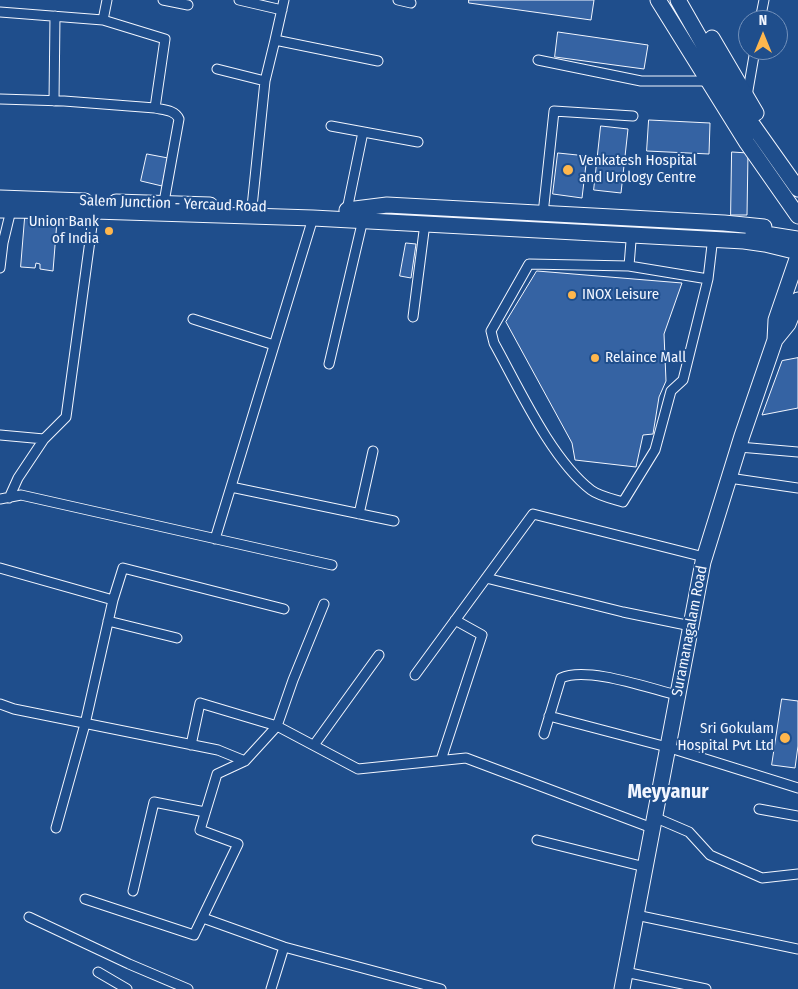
<!DOCTYPE html>
<html>
<head>
<meta charset="utf-8">
<style>
  body { margin:0 }
  #map { position:relative; width:798px; height:989px; overflow:hidden; background:#1f4e8c; font-family:"Fira Sans Condensed",sans-serif }
  canvas { display:block }
  .north { position:absolute; left:738px; top:10px; width:50px; height:50px; box-sizing:border-box; background:#1f4e8c; border:1px solid #7391ba; border-radius:50%; rotate:0deg; font-size:14px; font-weight:700; line-height:20px; text-align:center; color:#f2f6ff }
  .north::after { content:''; display:block; margin:auto; width:18px; height:22px; background:#ffb74d; clip-path:polygon(50% 0,100% 100%,50% 72%,0 100%) }
</style>
</head>
<body>
<div id="map">
<canvas width="798" height="989"></canvas>
<div class="north">N</div>
</div>
<script>
const ctx = document.querySelector('canvas').getContext('2d');
ctx.lineJoin = 'round';
function fill(path, color) { ctx.fillStyle = color; ctx.fill(path, 'evenodd'); }
function strokePath(path, color, width, dash) { ctx.strokeStyle = color; ctx.lineWidth = width; ctx.lineCap = dash ? 'butt' : 'round'; ctx.setLineDash(dash || []); ctx.stroke(path); }
function write(font, color, halo, rows, align = 'center') {
  ctx.font = font + ' "Fira Sans Condensed",sans-serif'; ctx.lineWidth = 4; ctx.setLineDash([]); ctx.textBaseline = 'middle'; ctx.strokeStyle = halo; ctx.fillStyle = color; for (const [text, x, y, turn = 0] of rows) {
    ctx.save(); ctx.translate(x, y); ctx.rotate((+turn || 0) * Math.PI / 180); ctx.textAlign = isNaN(turn) ? turn : align; if (halo) ctx.strokeText(text, 0, 0); ctx.fillText(text, 0, 0); ctx.restore();
  }
}
const building = new Path2D(`
  M 469,0 L 594,0 L 591,20 L 469,3 Z
  M 558,32 L 648,45 L 644,69 L 555,57 Z
  M 649,120 L 710,123 L 709,154 L 647,151 Z
  M 601,126 L 628,129 L 621,193 L 594,190 Z
  M 732,152 L 748,153 L 747,215 L 731,215 Z
  M 558,153 L 587,156 L 582,198 L 553,194 Z
  M 147,154 L 168,158 L 162,186 L 141,181 Z
  M 25,218 L 57,221 L 53,271 L 40,269 L 40,264 L 36,263 L 35,268 L 21,267 Z
  M 406,243 L 416,244 L 411,278 L 400,276 Z
  M 537,271 L 682,283 L 664,334 L 666,381 L 659,397 L 653,434 L 643,435 L 636,467 L 575,460 L 572,443 L 506,322 Z
  M 798,358 L 798,408 L 762,415 L 782,361 Z
  M 782,699 L 798,701 L 798,746 L 795,768 L 772,765 Z`);
fill(building, '#3563a3');
strokePath(building, '#f2f6ff', 1);
const minor = new Path2D(`
  M 163,0 L 188,5
  M 239,0 L 282,10
  M 398,0 L 411,3
  M 0,12 L 103,20
  M 760,20 L 764,0
  M 275,40 L 284,0
  M 538,60 L 641,81 L 707,81
  M 217,69 L 265,81
  M 747,96 L 755,50
  M 0,99 L 64,101 L 155,108 L 165,39 L 103,20 L 107,0
  M 54,101 L 55,16
  M 155,108 C 164,110 175,110 179,119 L 164,202
  M 331,126 L 418,142
  M 252,207 L 265,81 L 275,40 L 378,61
  M 347,210 L 363,132
  M 543,214 L 554,111 L 633,116
  M 629,266 L 631,241
  M 0,268 L 3,243 L 11,210
  M 708,279 L 629,266 L 529,264 L 491,331 L 494,343 C 519,388 551,459 591,490 C 599,496 613,499 623,502 L 655,450 L 671,391 L 683,380 L 708,279 L 712,245
  M 413,317 L 424,231
  M 193,319 L 274,345
  M 329,364 L 361,228
  M 0,435 L 44,439 L 66,417 L 94,211
  M 739,447 L 798,452
  M 729,478 L 798,488
  M 231,487 L 394,521
  M 9,498 L 18,478 L 44,439
  M 0,499 L 21,495 L 332,565
  M 359,514 L 373,451
  M 215,539 L 313,218
  M 0,568 L 113,600 L 85,724 L 56,828
  M 486,578 L 623,612 L 691,626
  M 113,600 L 123,568 L 284,609
  M 108,621 L 177,638
  M 415,675 L 533,514 L 704,557
  M 0,704 L 14,709 L 218,750 L 245,761
  M 549,716 L 667,747 L 798,788
  M 544,734 L 561,678 C 587,666 648,688 677,695
  M 191,745 L 200,703 L 277,726 L 293,680 L 324,604
  M 314,745 L 379,655
  M 441,760 L 482,635 L 455,620
  M 759,809 L 798,816
  M 654,817 L 689,832 L 710,855 L 762,878 L 798,874
  M 537,840 L 645,867
  M 133,891 L 154,802 L 205,812
  M 85,899 L 194,935 L 238,844 L 200,830 L 217,774 L 245,761 L 277,726 L 358,769 L 466,758 L 652,828
  M 636,915 L 798,949
  M 29,917 L 129,964 L 188,989
  M 203,918 L 284,947 L 441,989
  M 98,972 L 127,989
  M 625,972 L 706,989
  M 271,989 L 284,947`);
const primary = new Path2D(`
  M 658,0 L 747,143 L 798,216
  M 678,0 L 735,100 L 798,189
  M 712,38 L 756,113
  M 0,198 L 85,201
  M 116,202 L 210,205
  M 0,210 L 94,211 L 313,218 L 744,241 L 765,244 L 798,252
  M 347,210 L 387,205 L 724,223 L 764,227
  M 753,232 L 798,239
  M 775,340 L 788,324 L 798,300
  M 622,989 L 703,562 L 742,436 L 775,340 L 776,320 L 797,259`);
strokePath(minor, '#f2f6ff', 11);
strokePath(primary, '#f2f6ff', 17);
strokePath(minor, '#1f4e8c', 9);
strokePath(primary, '#1f4e8c', 15);
for (const [x, y, r, color] of [
  [568,170,6,"#ffb74d"],
  [109,231,5,"#ffb74d"],
  [572,295,5,"#ffb74d"],
  [595,358,5,"#ffb74d"],
  [785,738,6,"#ffb74d"]
]) { const dot = new Path2D(); dot.arc(x, y, r, 0, 2 * Math.PI); ctx.fillStyle = color; ctx.fill(dot); strokePath(dot, '#1f4e8c', 2); }
write('15px', '#f2f6ff', '#1f4e8c', [
  ["Venkatesh Hospital",579,161],
  ["and Urology Centre",579,178],
  ["Union Bank",99,222,"right"],
  ["of India",99,239,"right"],
  ["INOX Leisure",582,295],
  ["Relaince Mall",605,358],
  ["Sri Gokulam",774,729,"right"],
  ["Hospital Pvt Ltd",774,746,"right"]
], 'left');
write('15px', '#f2f6ff', '#1f4e8c', [
  ["Salem Junction - Yercaud Road",173,204,2],
  ["Suramanagalam Road",690,631,-79]
]);
write('bold 20px', '#f2f6ff', '#1f4e8c', [
  ["Meyyanur",668,792]
]);
</script>
</body>
</html>
